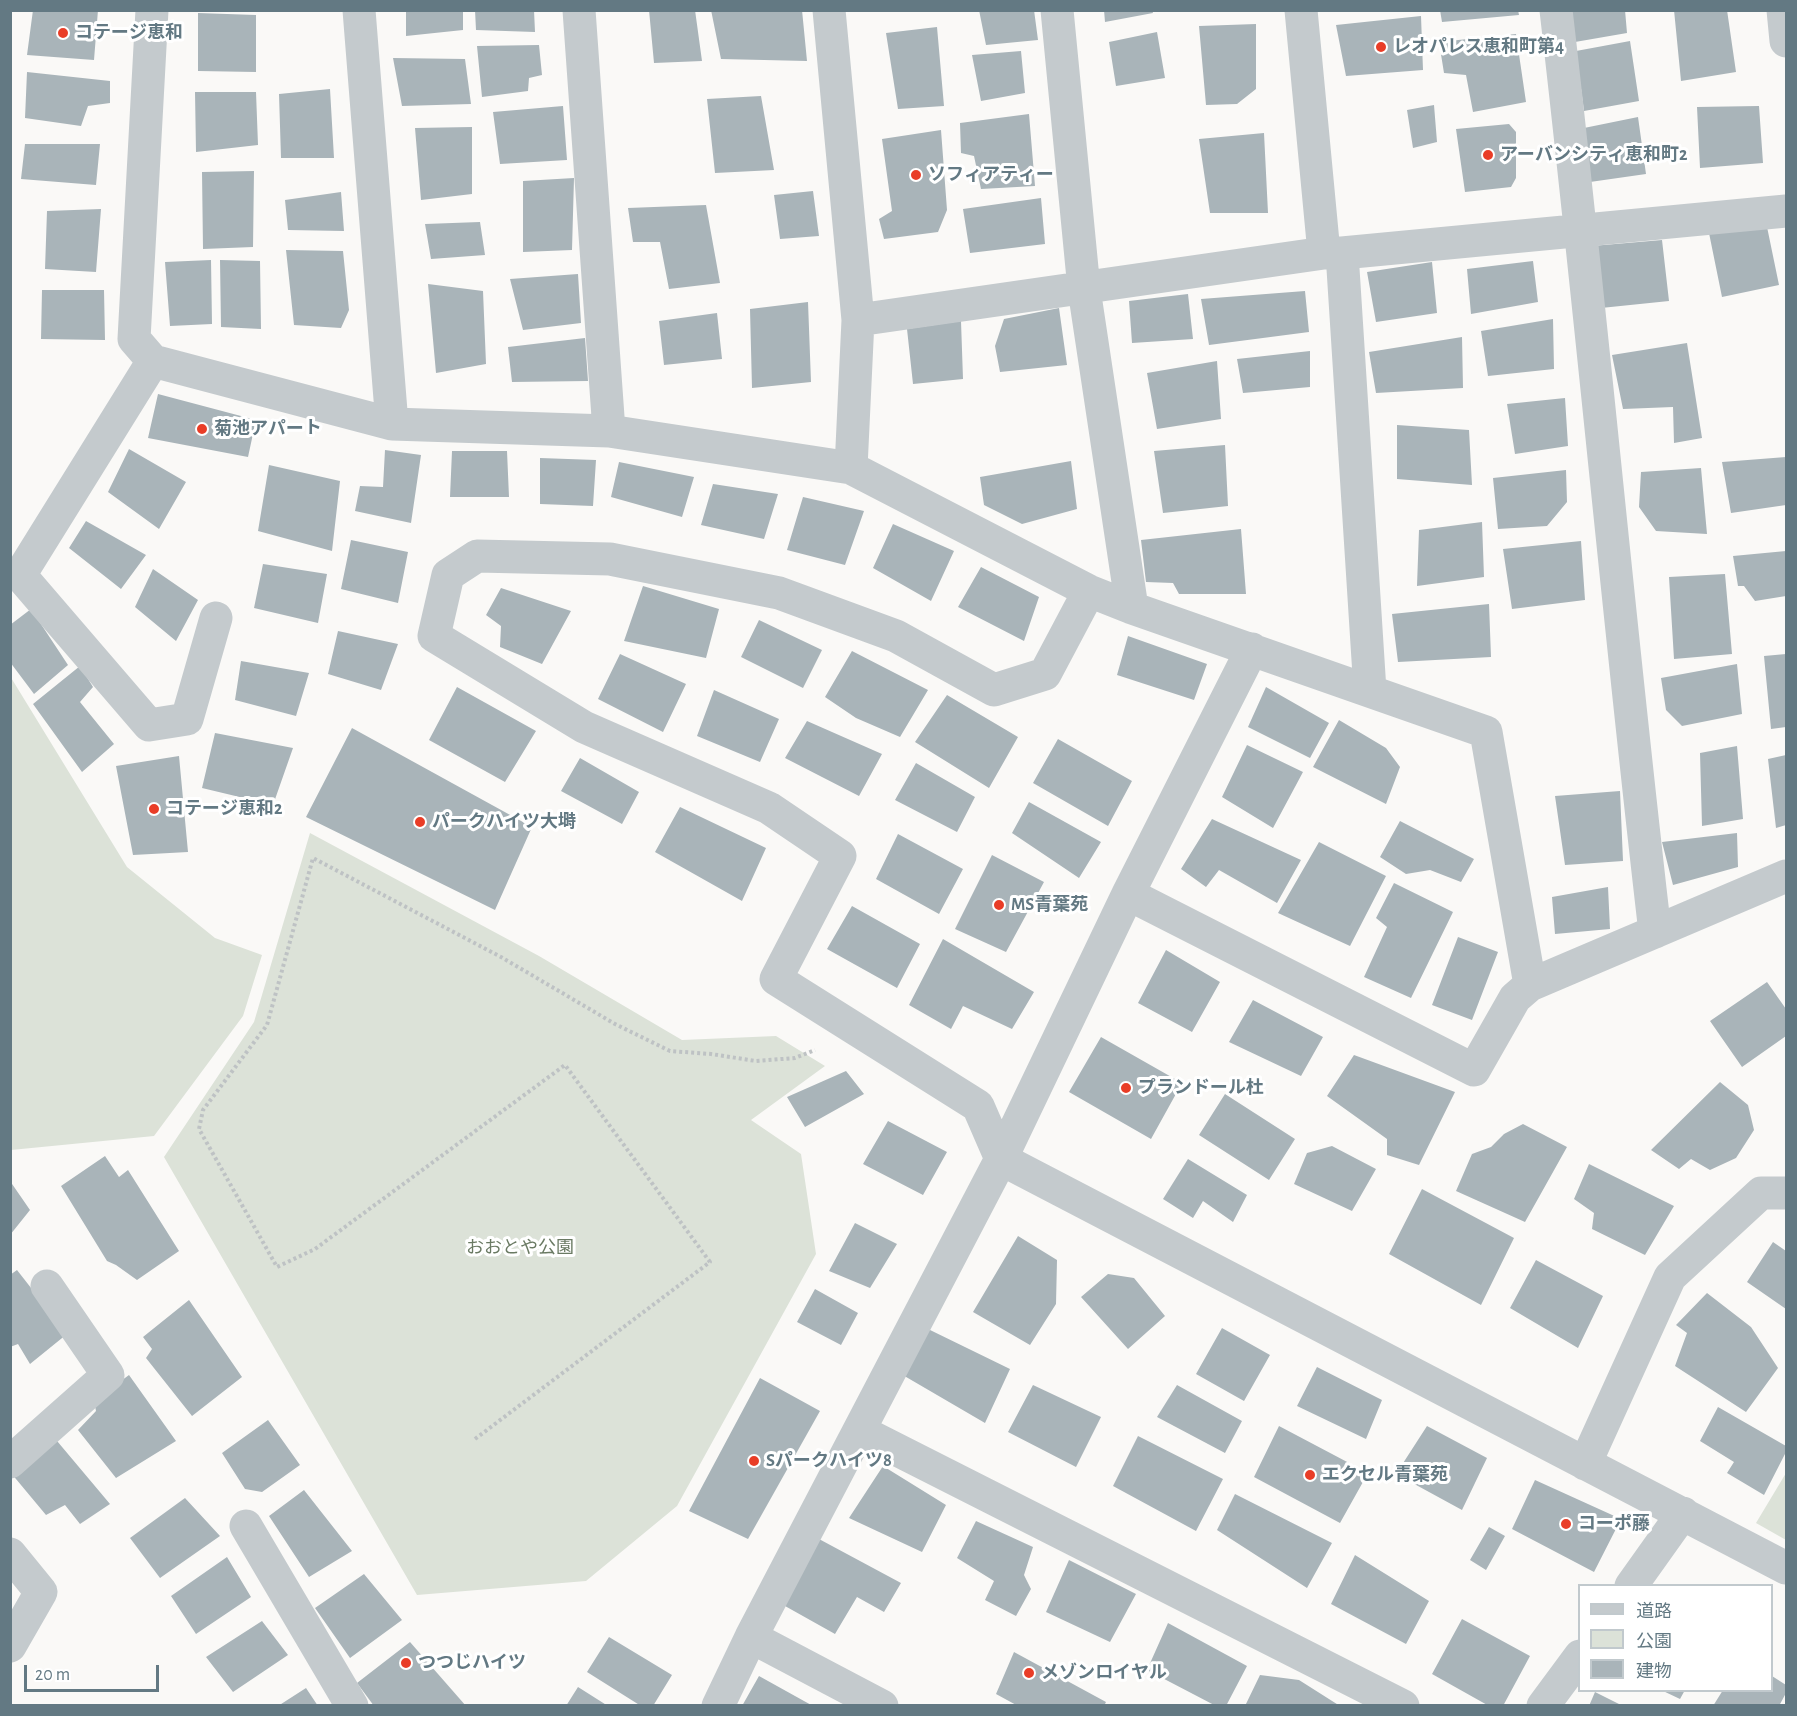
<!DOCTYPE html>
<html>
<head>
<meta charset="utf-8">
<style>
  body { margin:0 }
  #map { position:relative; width:1797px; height:1716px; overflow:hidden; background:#faf9f7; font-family:"Alegreya Sans","Noto Sans JP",sans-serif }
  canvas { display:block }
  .frame { position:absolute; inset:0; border:12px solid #637983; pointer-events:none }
  .legend { position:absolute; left:1578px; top:1584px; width:195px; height:108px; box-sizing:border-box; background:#fff; border:2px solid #c1c9cd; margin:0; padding:8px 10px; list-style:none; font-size:18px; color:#637983 }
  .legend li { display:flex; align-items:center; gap:12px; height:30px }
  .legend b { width:30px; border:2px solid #c1c9cd }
  .scale { position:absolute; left:24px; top:1665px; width:135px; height:27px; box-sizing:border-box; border:3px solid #637983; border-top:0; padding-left:8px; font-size:18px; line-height:21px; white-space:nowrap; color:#637983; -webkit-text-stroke:4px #fff; paint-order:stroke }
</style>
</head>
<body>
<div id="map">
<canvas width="1797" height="1716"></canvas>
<div class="frame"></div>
<ul class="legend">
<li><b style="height:8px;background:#c4cacd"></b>道路</li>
<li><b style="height:16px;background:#dce2d8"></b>公園</li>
<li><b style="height:16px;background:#a9b4b9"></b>建物</li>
</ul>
<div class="scale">20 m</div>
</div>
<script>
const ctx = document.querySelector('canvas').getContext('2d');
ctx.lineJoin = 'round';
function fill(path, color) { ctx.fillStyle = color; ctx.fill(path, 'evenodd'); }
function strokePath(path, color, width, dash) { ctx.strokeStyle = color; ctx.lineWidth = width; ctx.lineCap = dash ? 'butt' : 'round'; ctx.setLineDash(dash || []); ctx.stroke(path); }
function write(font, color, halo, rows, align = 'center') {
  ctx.font = font + ' "Alegreya Sans","Noto Sans JP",sans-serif'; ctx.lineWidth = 6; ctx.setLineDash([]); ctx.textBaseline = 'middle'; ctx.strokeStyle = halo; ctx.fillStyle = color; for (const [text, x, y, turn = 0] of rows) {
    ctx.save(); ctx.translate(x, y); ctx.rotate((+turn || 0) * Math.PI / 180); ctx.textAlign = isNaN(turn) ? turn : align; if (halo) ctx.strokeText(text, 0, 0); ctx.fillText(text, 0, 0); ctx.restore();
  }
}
fill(new Path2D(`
  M 10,676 L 127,867 L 215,938 L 262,955 L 243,1016 L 154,1136 L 11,1150 Z
  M 310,833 L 539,956 L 682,1040 L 776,1036 L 825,1066 L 751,1120 L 801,1154 L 816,1254 L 677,1506 L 586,1581 L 417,1595 L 164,1157 L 254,1022 Z
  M 1786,1473 L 1786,1540 L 1756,1523 Z`), '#dce2d8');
fill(new Path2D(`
  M 33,10 L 98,10 L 94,60 L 27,55 Z
  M 406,10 L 463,10 L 463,30 L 406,36 Z
  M 475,10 L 534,10 L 535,32 L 476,30 Z
  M 649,10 L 695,10 L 702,61 L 654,63 Z
  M 711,10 L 802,10 L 807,61 L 721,59 Z
  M 979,10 L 1034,10 L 1038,40 L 986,45 Z
  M 1104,10 L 1152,10 L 1153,13 L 1105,22 Z
  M 1440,10 L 1518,10 L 1519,15 L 1442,22 Z
  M 1570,10 L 1625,10 L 1627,33 L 1575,42 Z
  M 1674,10 L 1727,10 L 1736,72 L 1681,81 Z
  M 198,13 L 256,15 L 256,72 L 198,71 Z
  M 1421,16 L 1423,70 L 1346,76 L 1336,25 Z
  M 1256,24 L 1256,89 L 1237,104 L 1206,105 L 1199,26 Z
  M 937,27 L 944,106 L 898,109 L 886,33 Z
  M 1157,32 L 1165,78 L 1116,86 L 1109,42 Z
  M 1516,34 L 1526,102 L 1473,112 L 1466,75 L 1444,73 L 1439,42 Z
  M 1630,41 L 1639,101 L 1584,111 L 1576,51 Z
  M 539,45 L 542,75 L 529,78 L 528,91 L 482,97 L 477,46 Z
  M 1021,51 L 1025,93 L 981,101 L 972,55 Z
  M 393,58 L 465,59 L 471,104 L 402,106 Z
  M 27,72 L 110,81 L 110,103 L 88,106 L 81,126 L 25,118 Z
  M 330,89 L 334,158 L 281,158 L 279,94 Z
  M 195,92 L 256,92 L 258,145 L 196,152 Z
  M 761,96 L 774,170 L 715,173 L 707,99 Z
  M 1434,105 L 1437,142 L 1413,148 L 1407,110 Z
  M 563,106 L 567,160 L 500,164 L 493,112 Z
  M 1759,106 L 1763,163 L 1700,168 L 1697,107 Z
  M 1029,114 L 1035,186 L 981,189 L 974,156 L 961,153 L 960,123 Z
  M 1638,117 L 1646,174 L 1590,182 L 1584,128 Z
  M 1509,124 L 1516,132 L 1516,178 L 1511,187 L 1465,192 L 1456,129 Z
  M 472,127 L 472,194 L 421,200 L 415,128 Z
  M 941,130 L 947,210 L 938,232 L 884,239 L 879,219 L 892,211 L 882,139 Z
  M 1264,133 L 1268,213 L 1210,213 L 1199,139 Z
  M 25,144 L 100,144 L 96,185 L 21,179 Z
  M 254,171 L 253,247 L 203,249 L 202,172 Z
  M 574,178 L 572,250 L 523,252 L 523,181 Z
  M 813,191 L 819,236 L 780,239 L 774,195 Z
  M 341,192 L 344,231 L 288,230 L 285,200 Z
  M 1041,198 L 1045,244 L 970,253 L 963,209 Z
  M 706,205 L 720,283 L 669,289 L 660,242 L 633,242 L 628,208 Z
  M 101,209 L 96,272 L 45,269 L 47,211 Z
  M 480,222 L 485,255 L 431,259 L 425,224 Z
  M 1766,222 L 1779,285 L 1722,297 L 1709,233 Z
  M 1662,240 L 1669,301 L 1601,308 L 1592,246 Z
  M 286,250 L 343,251 L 349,310 L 341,328 L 294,325 Z
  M 211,260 L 212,324 L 170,326 L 165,262 Z
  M 220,260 L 260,261 L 261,329 L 221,327 Z
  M 1533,261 L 1538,302 L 1471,314 L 1467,269 Z
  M 1432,262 L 1437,313 L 1376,322 L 1367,272 Z
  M 578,274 L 581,323 L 523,330 L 510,279 Z
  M 428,284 L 483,291 L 486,364 L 436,373 Z
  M 42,290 L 104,290 L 105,340 L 41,339 Z
  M 1305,291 L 1309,332 L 1209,345 L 1201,299 Z
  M 1188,294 L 1193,339 L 1132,343 L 1129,301 Z
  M 808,302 L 811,382 L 752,388 L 750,309 Z
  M 1059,308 L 1067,365 L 1000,372 L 995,346 L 1004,319 Z
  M 717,313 L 722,359 L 664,365 L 659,321 Z
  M 1553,319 L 1554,369 L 1488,376 L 1481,331 Z
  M 961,321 L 963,379 L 913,384 L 907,329 Z
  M 1462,337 L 1463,388 L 1376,393 L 1369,352 Z
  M 585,338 L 588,381 L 512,382 L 508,347 Z
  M 1687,343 L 1702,438 L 1674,443 L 1673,407 L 1623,409 L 1612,355 Z
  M 1310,351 L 1310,387 L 1243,393 L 1237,359 Z
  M 1217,361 L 1221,419 L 1157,429 L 1147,373 Z
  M 158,394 L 256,420 L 248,457 L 148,438 Z
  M 1565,398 L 1568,446 L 1515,454 L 1507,404 Z
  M 1397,425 L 1469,430 L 1472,485 L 1397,479 Z
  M 1225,445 L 1228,506 L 1163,513 L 1154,451 Z
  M 129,449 L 186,482 L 159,529 L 108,492 Z
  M 385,450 L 421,455 L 411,523 L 355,511 L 360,486 L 383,487 Z
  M 452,451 L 507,451 L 509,497 L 450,497 Z
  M 1786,457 L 1786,505 L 1731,513 L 1722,462 Z
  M 540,458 L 596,460 L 593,506 L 540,504 Z
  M 1071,461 L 1077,509 L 1022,524 L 984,505 L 980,477 Z
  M 619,462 L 694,477 L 682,517 L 611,497 Z
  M 269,465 L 340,481 L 332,551 L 258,531 Z
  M 1701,468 L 1707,534 L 1656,531 L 1639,507 L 1641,472 Z
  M 1566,470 L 1567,502 L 1547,526 L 1498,529 L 1493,478 Z
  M 713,484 L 778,494 L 764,539 L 701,525 Z
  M 803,497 L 864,511 L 845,565 L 787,550 Z
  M 86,521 L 146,555 L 121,589 L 69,548 Z
  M 1482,522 L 1484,577 L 1417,586 L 1419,530 Z
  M 893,524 L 954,551 L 931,601 L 873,568 Z
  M 1241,529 L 1246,594 L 1179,594 L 1173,583 L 1146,582 L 1141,540 Z
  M 351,540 L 408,552 L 398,603 L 341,589 Z
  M 1581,541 L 1585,600 L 1512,609 L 1503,549 Z
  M 1786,551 L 1786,596 L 1755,601 L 1744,586 L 1738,586 L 1733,556 Z
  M 263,564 L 327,574 L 318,623 L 254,608 Z
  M 981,567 L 1039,597 L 1024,641 L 958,607 Z
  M 153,569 L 198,600 L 176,641 L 135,607 Z
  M 1725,574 L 1732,654 L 1674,659 L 1669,577 Z
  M 643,586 L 719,609 L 706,658 L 624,641 Z
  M 501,588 L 571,611 L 542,664 L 500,647 L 501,626 L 486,615 Z
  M 1489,604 L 1491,657 L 1398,662 L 1392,614 Z
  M 31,609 L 68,665 L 34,694 L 10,662 L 10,625 Z
  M 759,620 L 822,650 L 803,688 L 741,657 Z
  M 338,631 L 398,644 L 381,690 L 328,674 Z
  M 1128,636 L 1207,664 L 1194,700 L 1117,675 Z
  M 852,651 L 928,690 L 900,737 L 856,718 L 825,697 Z
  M 620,654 L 686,684 L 663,732 L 598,699 Z
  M 1786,654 L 1786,727 L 1771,729 L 1764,656 Z
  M 241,661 L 309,673 L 296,716 L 235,700 Z
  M 1737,664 L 1742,714 L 1682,726 L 1666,710 L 1661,678 Z
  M 80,666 L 93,687 L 80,702 L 114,744 L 82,772 L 33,704 Z
  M 457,687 L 536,731 L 505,782 L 429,740 Z
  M 1266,687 L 1329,723 L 1310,758 L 1248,727 Z
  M 714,690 L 779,719 L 760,762 L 697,736 Z
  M 947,695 L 1018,737 L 989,788 L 915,742 Z
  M 1339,720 L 1386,748 L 1400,767 L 1386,804 L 1313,767 Z
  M 807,721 L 882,754 L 859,796 L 785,758 Z
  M 352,728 L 532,827 L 495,910 L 306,817 Z
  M 215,733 L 293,748 L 273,805 L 202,788 Z
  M 1058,739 L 1132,781 L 1108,826 L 1033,783 Z
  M 1247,745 L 1303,772 L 1273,828 L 1222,797 Z
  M 1737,746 L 1743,819 L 1702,826 L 1700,753 Z
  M 1786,755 L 1786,825 L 1776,828 L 1768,759 Z
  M 179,756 L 188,852 L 133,855 L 116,766 Z
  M 580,758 L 639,792 L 622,824 L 561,791 Z
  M 916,763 L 975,797 L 957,832 L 895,800 Z
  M 1620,791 L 1623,861 L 1565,865 L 1555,796 Z
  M 1029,802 L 1101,842 L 1079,878 L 1012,833 Z
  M 680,807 L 766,848 L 742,901 L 655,852 Z
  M 1212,819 L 1301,860 L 1277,903 L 1219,870 L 1206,887 L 1181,869 Z
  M 1400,821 L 1474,859 L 1461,882 L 1430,870 L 1406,874 L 1380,857 Z
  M 1737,833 L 1738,867 L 1673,885 L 1662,842 Z
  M 898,834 L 963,869 L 939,914 L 876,879 Z
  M 1319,842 L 1386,876 L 1350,946 L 1278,913 Z
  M 992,855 L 1044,882 L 1006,952 L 955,929 Z
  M 1394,883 L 1453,912 L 1411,998 L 1364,977 L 1387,927 L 1376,918 Z
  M 1608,887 L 1610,929 L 1555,934 L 1552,897 Z
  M 852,906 L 920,944 L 897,988 L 827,949 Z
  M 1458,937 L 1498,952 L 1472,1020 L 1432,1005 Z
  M 943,939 L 1034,992 L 1012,1029 L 963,1006 L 951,1029 L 909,1005 Z
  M 1166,950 L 1220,982 L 1192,1032 L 1138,1003 Z
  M 1767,982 L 1786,1009 L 1786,1036 L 1742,1067 L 1710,1021 Z
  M 1253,1000 L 1323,1037 L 1301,1076 L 1229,1042 Z
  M 1101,1037 L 1182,1083 L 1151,1139 L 1069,1092 Z
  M 1354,1055 L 1455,1092 L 1419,1165 L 1387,1155 L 1387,1139 L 1327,1096 Z
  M 846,1071 L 864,1094 L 805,1127 L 787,1097 Z
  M 1720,1082 L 1748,1105 L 1754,1130 L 1736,1158 L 1710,1170 L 1691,1159 L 1679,1169 L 1651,1150 Z
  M 1225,1094 L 1295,1139 L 1269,1180 L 1199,1135 Z
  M 888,1121 L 947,1152 L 923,1195 L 863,1164 Z
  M 1523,1124 L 1567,1147 L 1525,1222 L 1456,1191 L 1472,1154 L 1491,1147 L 1504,1134 Z
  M 1332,1146 L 1376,1169 L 1352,1211 L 1294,1184 L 1307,1153 Z
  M 105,1156 L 119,1177 L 128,1170 L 179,1251 L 137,1280 L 116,1265 L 107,1261 L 61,1186 Z
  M 1188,1159 L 1247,1195 L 1233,1222 L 1203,1201 L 1193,1218 L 1163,1199 Z
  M 1589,1164 L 1674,1206 L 1645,1255 L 1592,1229 L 1594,1213 L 1574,1199 Z
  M 10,1181 L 30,1210 L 10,1235 Z
  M 1422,1189 L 1514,1238 L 1481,1305 L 1389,1254 Z
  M 855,1223 L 897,1244 L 870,1288 L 829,1271 Z
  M 1018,1236 L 1057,1260 L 1056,1304 L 1030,1345 L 973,1312 Z
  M 1773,1242 L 1786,1251 L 1786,1309 L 1747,1282 Z
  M 1536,1260 L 1603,1296 L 1578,1348 L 1510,1308 Z
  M 17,1270 L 67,1334 L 30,1364 L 18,1344 L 10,1347 L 10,1275 Z
  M 1108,1274 L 1134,1278 L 1165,1316 L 1128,1349 L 1081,1297 Z
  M 815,1289 L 858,1313 L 841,1345 L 797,1322 Z
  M 1707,1293 L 1751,1327 L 1778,1368 L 1746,1412 L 1675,1366 L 1687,1333 L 1676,1325 Z
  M 189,1300 L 242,1377 L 192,1416 L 146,1358 L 152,1349 L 143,1337 Z
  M 1222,1328 L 1270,1355 L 1244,1401 L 1196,1374 Z
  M 928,1329 L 1010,1369 L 985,1423 L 901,1374 Z
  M 1317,1367 L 1382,1400 L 1366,1439 L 1297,1406 Z
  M 129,1375 L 176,1441 L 116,1478 L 78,1430 L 96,1411 L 94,1401 Z
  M 760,1378 L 820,1411 L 748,1539 L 689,1511 Z
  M 1033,1385 L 1101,1417 L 1076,1467 L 1008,1432 Z
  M 1177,1385 L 1242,1421 L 1225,1453 L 1157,1417 Z
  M 1718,1407 L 1786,1446 L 1786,1452 L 1764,1495 L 1727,1473 L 1734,1462 L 1700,1441 Z
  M 268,1420 L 300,1465 L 262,1492 L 245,1489 L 222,1453 Z
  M 1279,1426 L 1368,1473 L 1340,1523 L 1254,1477 Z
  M 1427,1426 L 1487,1458 L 1462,1510 L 1396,1474 Z
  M 52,1435 L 110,1504 L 80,1524 L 65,1505 L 46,1515 L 11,1473 Z
  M 1138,1436 L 1223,1479 L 1196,1531 L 1113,1486 Z
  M 883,1466 L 946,1505 L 922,1552 L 849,1518 Z
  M 1535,1480 L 1621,1519 L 1594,1572 L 1512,1529 Z
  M 304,1490 L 352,1551 L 309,1577 L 269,1516 Z
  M 1235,1494 L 1332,1543 L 1307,1588 L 1217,1530 Z
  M 185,1498 L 220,1536 L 160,1578 L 130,1538 Z
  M 976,1521 L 1033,1547 L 1024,1575 L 1031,1589 L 1016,1616 L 985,1600 L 994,1581 L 957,1558 Z
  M 1489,1527 L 1505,1536 L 1486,1570 L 1470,1560 Z
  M 819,1539 L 901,1583 L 884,1612 L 857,1597 L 835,1634 L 785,1606 Z
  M 1355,1555 L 1429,1601 L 1406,1644 L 1331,1604 Z
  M 227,1557 L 251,1597 L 196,1634 L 171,1596 Z
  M 1069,1560 L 1136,1594 L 1110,1642 L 1046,1612 Z
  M 364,1574 L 402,1620 L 350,1658 L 315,1608 Z
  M 1462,1619 L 1530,1656 L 1503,1706 L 1489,1706 L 1432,1674 Z
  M 262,1621 L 288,1655 L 233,1692 L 206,1657 Z
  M 1168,1623 L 1247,1666 L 1226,1706 L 1216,1706 L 1147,1670 Z
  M 609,1637 L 672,1675 L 653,1706 L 641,1706 L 587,1672 Z
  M 410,1642 L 466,1706 L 374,1706 L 357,1683 Z
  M 1014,1652 L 1106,1702 L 1104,1706 L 1018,1706 L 996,1694 Z
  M 1260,1675 L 1299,1680 L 1340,1706 L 1245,1706 Z
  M 759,1676 L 813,1706 L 742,1706 Z
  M 1772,1676 L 1786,1685 L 1786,1693 L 1779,1706 L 1713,1706 L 1723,1690 L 1772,1690 Z
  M 578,1687 L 608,1706 L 566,1706 Z
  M 306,1688 L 318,1706 L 278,1706 Z
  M 1661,1690 L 1685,1690 L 1680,1699 Z
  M 1595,1692 L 1623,1706 L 1589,1706 Z`), '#a9b4b9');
strokePath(new Path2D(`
  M 475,1439 L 710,1262 L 565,1065 L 315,1249 L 277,1267 L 199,1129 L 203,1110 L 267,1025 L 313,858 L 501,957 L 615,1024 L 670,1051 L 711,1054 L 756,1061 L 795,1058 L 815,1050`), '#bec2c4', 4, [3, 3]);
strokePath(new Path2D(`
  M 152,10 L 134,339 L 153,361 L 392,424 L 609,431 L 851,468 L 1089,591 L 1132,608 L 1486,732 L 1530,985
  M 359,10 L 392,424
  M 579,10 L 609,431
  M 829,10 L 858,320 L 851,468
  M 1057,10 L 1084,289 L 1132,608
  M 1301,10 L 1324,253
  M 1556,10 C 1592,318 1619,625 1655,932
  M 1783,10 L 1786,41
  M 1342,253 L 1370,691
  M 858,320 L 1324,253 L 1342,253 L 1786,211
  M 153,361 L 20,575 L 149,725 L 187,719 L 216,618
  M 1089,591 L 1045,674 L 994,690 L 896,636 L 779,593 L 610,559 L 477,556 L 448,575 L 434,636 L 584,727 L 769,808 L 840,856 L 776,979 L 978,1106 L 1001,1159 L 1786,1568
  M 1128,894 L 1474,1070 L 1515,998 L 1530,985 L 1786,876
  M 860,1431 L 1403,1706
  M 10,1462 L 108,1375 L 47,1286
  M 1585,1464 L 1670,1277 L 1761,1193 L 1786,1193
  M 246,1526 L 352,1706
  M 10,1554 L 41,1592 L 10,1646
  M 1631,1586 L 1683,1513
  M 751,1637 L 882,1706
  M 718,1706 L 751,1637 L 1001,1159 L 1128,894 L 1252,649
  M 1543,1706 L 1580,1656`), '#c4cacd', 33);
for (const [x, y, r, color] of [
  [63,33,6,"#e93d27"],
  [1381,47,6,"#e93d27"],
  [1488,155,6,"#e93d27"],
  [916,175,6,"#e93d27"],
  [202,429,6,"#e93d27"],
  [154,809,6,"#e93d27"],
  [420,822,6,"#e93d27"],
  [999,905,6,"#e93d27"],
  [1126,1088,6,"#e93d27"],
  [754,1461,6,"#e93d27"],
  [1310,1475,6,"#e93d27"],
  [1566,1524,6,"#e93d27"],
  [406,1663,6,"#e93d27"],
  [1029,1673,6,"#e93d27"]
]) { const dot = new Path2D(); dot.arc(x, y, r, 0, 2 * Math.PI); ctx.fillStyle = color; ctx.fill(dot); strokePath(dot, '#fff', 2); }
write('bold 18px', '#637983', '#fff', [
  ["コテージ恵和",75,33],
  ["レオパレス恵和町第4",1393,47],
  ["アーバンシティ恵和町2",1500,155],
  ["ソフィアティー",928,175],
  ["菊池アパート",214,429],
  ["コテージ恵和2",166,809],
  ["パークハイツ大塒",432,822],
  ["MS青葉苑",1011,905],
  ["プランドール杜",1138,1088],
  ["Sパークハイツ8",766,1461],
  ["エクセル青葉苑",1322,1475],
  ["コーポ藤",1578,1524],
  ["つつじハイツ",418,1663],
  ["メゾンロイヤル",1041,1673]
], 'left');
write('18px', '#6a7a63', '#fff', [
  ["おおとや公園",520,1248]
]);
</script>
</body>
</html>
